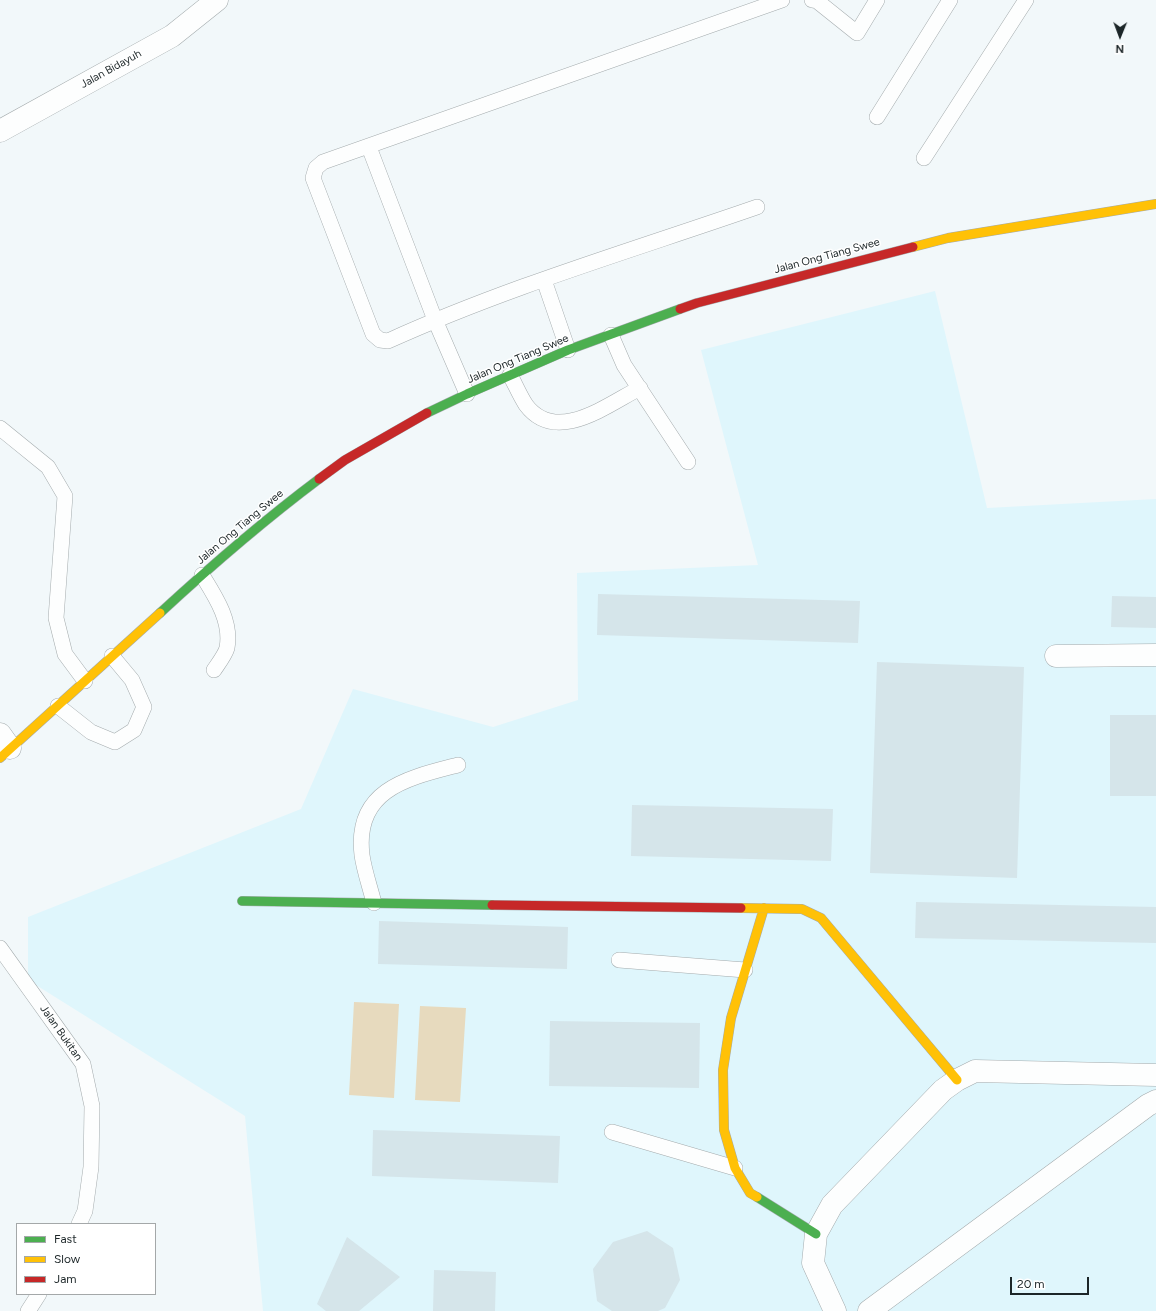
<!DOCTYPE html>
<html>
<head>
<meta charset="utf-8">
<style>
  body { margin:0 }
  #map { position:relative; width:1156px; height:1311px; overflow:hidden; background:#f2f8fa; font-family:Figtree,sans-serif }
  canvas { display:block }
  .legend { position:absolute; left:16px; top:1223px; width:140px; height:72px; box-sizing:border-box; background:#fff; border:1px solid #a4a8a9; margin:0; padding:5px 7px; list-style:none; font-size:12px; color:#1c2628 }
  .legend li { display:flex; align-items:center; gap:8px; height:20px }
  .legend b { width:20px; border:1px solid #a4a8a9 }
  .north { position:absolute; left:1100px; top:16px; width:40px; height:40px; -webkit-text-stroke:3px #fff; paint-order:stroke; rotate:181deg; font-size:11px; font-weight:700; line-height:16px; text-align:center; color:#1c2628 }
  .north::after { content:''; display:block; margin:auto; width:14px; height:18px; background:#1c2628; clip-path:polygon(50% 0,100% 100%,50% 72%,0 100%) }
  .scale { position:absolute; left:1010px; top:1277px; width:79px; height:18px; box-sizing:border-box; border:2px solid #1c2628; border-top:0; padding-left:5px; font-size:12px; line-height:14px; white-space:nowrap; color:#1c2628; -webkit-text-stroke:3px #fff; paint-order:stroke }
</style>
</head>
<body>
<div id="map">
<canvas width="1156" height="1311"></canvas>
<ul class="legend">
<li><b style="height:5px;background:#4caf50"></b>Fast</li>
<li><b style="height:5px;background:#ffc107"></b>Slow</li>
<li><b style="height:5px;background:#c62828"></b>Jam</li>
</ul>
<div class="north">N</div>
<div class="scale">20 m</div>
</div>
<script>
const ctx = document.querySelector('canvas').getContext('2d');
ctx.lineJoin = 'round';
function fill(path, color) { ctx.fillStyle = color; ctx.fill(path, 'evenodd'); }
function strokePath(path, color, width, dash) { ctx.strokeStyle = color; ctx.lineWidth = width; ctx.lineCap = dash ? 'butt' : 'round'; ctx.setLineDash(dash || []); ctx.stroke(path); }
function write(font, color, halo, rows, align = 'center') {
  ctx.font = font + ' Figtree,sans-serif'; ctx.lineWidth = 3; ctx.setLineDash([]); ctx.textBaseline = 'middle'; ctx.strokeStyle = halo; ctx.fillStyle = color; for (const [text, x, y, turn = 0] of rows) {
    ctx.save(); ctx.translate(x, y); ctx.rotate((+turn || 0) * Math.PI / 180); ctx.textAlign = isNaN(turn) ? turn : align; if (halo) ctx.strokeText(text, 0, 0); ctx.fillText(text, 0, 0); ctx.restore();
  }
}
fill(new Path2D(`
  M 935,291 L 987,508 L 1156,499 L 1156,1311 L 263,1311 L 245,1116 L 28,980 L 28,917 L 301,809 L 353,689 L 493,727 L 578,700 L 577,573 L 758,565 L 701,350 Z`), '#dff6fc');
fill(new Path2D(`
  M 354,1002 L 399,1004 L 394,1098 L 349,1095 Z
  M 420,1006 L 466,1008 L 460,1102 L 415,1100 Z`), '#e7dabe');
fill(new Path2D(`
  M 598,594 L 860,601 L 858,643 L 597,635 Z
  M 1112,596 L 1156,597 L 1156,628 L 1111,627 Z
  M 877,662 L 1024,667 L 1017,878 L 870,873 Z
  M 1110,715 L 1156,715 L 1156,796 L 1110,796 Z
  M 632,805 L 833,809 L 831,861 L 631,856 Z
  M 916,902 L 1156,907 L 1156,943 L 915,938 Z
  M 379,921 L 568,927 L 567,969 L 378,964 Z
  M 550,1021 L 700,1023 L 699,1088 L 549,1086 Z
  M 373,1130 L 560,1136 L 558,1183 L 372,1176 Z
  M 647,1231 L 673,1248 L 680,1280 L 665,1308 L 658,1311 L 612,1311 L 597,1301 L 593,1269 L 613,1242 Z
  M 347,1237 L 400,1277 L 359,1311 L 326,1311 L 317,1304 Z
  M 434,1270 L 496,1272 L 495,1311 L 433,1311 Z`), '#d5e5ea');
const lane = new Path2D(`
  M 812,0 L 817,1 L 857,33 L 877,0
  M 877,117 L 950,0
  M 369,147 L 435,320 L 467,394
  M 924,158 L 1026,0
  M 757,207 C 633,250 507,287 388,341 L 380,340 L 373,334 L 313,178 L 316,168 L 323,162 L 782,0
  M 544,280 L 568,350
  M 611,335 L 624,365 L 688,462
  M 510,375 C 515,384 520,396 526,405 C 556,445 607,405 640,388
  M 0,428 L 48,467 L 65,496 L 56,618 L 65,654 L 85,681
  M 202,575 C 215,596 232,621 227,648 C 225,655 218,664 214,670
  M 58,706 L 91,732 L 115,742 L 134,730 L 144,707 L 132,680 L 112,656
  M 374,903 C 370,887 364,870 362,855 C 354,789 408,778 458,765
  M 0,948 L 83,1064 L 92,1106 L 91,1167 L 85,1211 L 79,1224
  M 619,960 L 745,970
  M 612,1132 L 735,1168
  M 28,1311 L 39,1294`);
const street = new Path2D(`
  M 0,131 L 172,36 L 217,0
  M 1056,656 L 1156,655
  M 0,734 L 10,748
  M 835,1311 L 813,1263 L 816,1234 L 832,1205 L 943,1090 L 957,1080 L 975,1071 L 1156,1075
  M 869,1311 L 1148,1105 L 1156,1101`);
const fast = new Path2D(`
  M 427,413 L 467,394 L 568,350 L 680,309
  M 160,613 C 211,566 263,521 319,479
  M 242,901 L 492,905
  M 757,1197 L 816,1234`);
const slow = new Path2D(`
  M 913,247 L 948,238 L 1156,204
  M 0,758 L 160,613
  M 741,908 L 802,909 L 821,918 L 957,1080
  M 757,1197 L 750,1193 L 735,1168 L 724,1130 L 723,1070 L 731,1018 L 764,908`);
const jam = new Path2D(`
  M 680,309 L 697,303 L 913,247
  M 319,479 L 345,460 L 427,413
  M 492,905 L 741,908`);
strokePath(lane, '#a4abad', 16);
strokePath(street, '#a4abad', 23);
strokePath(fast, '#a4abad', 10);
strokePath(slow, '#a4abad', 10);
strokePath(jam, '#a4abad', 10);
strokePath(lane, '#fdfefe', 15);
strokePath(street, '#fdfefe', 22);
strokePath(fast, '#4caf50', 9);
strokePath(slow, '#ffc107', 9);
strokePath(jam, '#c62828', 9);
write('11px', '#1c2628', '#fff', [
  ["Jalan Bidayuh",111,69,-29],
  ["Jalan Ong Tiang Swee",827,256,-15],
  ["Jalan Ong Tiang Swee",518,359,-23],
  ["Jalan Ong Tiang Swee",240,527,-40],
  ["Jalan Bukitan",61,1033,55]
]);
</script>
</body>
</html>
